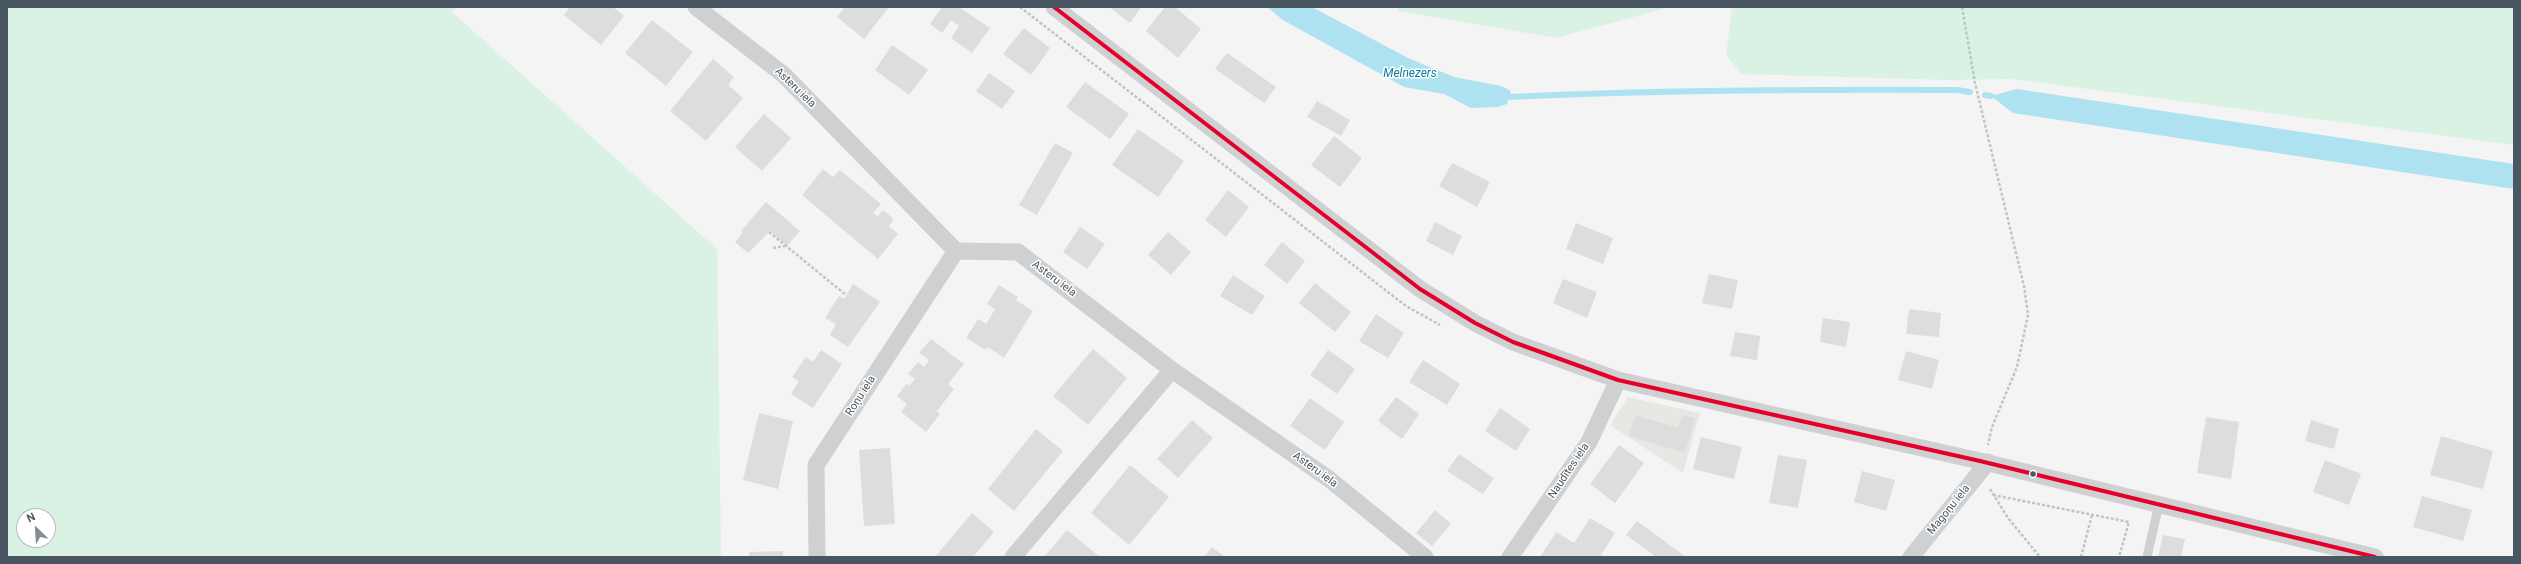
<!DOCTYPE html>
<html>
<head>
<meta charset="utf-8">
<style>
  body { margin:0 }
  #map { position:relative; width:2521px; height:564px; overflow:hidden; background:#f4f4f4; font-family:Roboto,sans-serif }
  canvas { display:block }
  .frame { position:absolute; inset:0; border:8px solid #4a5661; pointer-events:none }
  .north { position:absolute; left:16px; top:508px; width:40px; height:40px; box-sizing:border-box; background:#fff; border:1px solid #b7bbc0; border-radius:50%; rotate:335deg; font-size:11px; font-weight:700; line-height:16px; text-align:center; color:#4a5661 }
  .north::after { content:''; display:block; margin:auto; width:14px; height:18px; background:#868d94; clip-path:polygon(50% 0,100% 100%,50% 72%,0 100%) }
</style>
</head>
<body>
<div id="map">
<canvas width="2521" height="564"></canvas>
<div class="frame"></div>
<div class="north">N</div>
</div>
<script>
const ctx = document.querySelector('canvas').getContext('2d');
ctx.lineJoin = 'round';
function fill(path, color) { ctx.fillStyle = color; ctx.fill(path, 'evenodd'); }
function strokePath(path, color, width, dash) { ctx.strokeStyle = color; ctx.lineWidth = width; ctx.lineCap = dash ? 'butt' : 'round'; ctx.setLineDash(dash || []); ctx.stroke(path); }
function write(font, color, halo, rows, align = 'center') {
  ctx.font = font + ' Roboto,sans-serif'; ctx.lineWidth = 3; ctx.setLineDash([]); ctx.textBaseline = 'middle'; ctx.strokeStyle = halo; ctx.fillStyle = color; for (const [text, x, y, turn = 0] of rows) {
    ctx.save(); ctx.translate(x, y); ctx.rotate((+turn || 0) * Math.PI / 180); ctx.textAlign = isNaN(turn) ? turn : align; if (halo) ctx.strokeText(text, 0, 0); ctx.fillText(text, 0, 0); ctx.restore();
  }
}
fill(new Path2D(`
  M 1628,397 L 1700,413 L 1683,473 L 1610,425 Z`), '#e8e7e3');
fill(new Path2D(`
  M 7,7 L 456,7 L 452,12 L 717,249 L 721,557 L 7,557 ZM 24,516 L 48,516 L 48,540 L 24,540 Z
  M 1397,7 L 1670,7 L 1556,38 L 1398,11 Z
  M 1732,7 L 2514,7 L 2514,145 L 2012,79 L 1948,80 L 1742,74 L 1726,55 Z`), '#d9f2e3');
fill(new Path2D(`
  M 1267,7 L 1312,7 L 1408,58 L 1454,77 L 1501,86 L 1511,91 L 1507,104 L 1498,107 L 1471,108 L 1444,94 L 1404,87 L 1283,20 Z
  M 2017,89 L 2514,164 L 2514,189 L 2013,113 L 1991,96 Z`), '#aee2f0');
strokePath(new Path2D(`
  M 1985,95 L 1991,96
  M 1509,97 C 1659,90 1807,89 1957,90 L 1970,92`), '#aee2f0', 6);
fill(new Path2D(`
  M 570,7 L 613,7 L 624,16 L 601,45 L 564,15 Z
  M 845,7 L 889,7 L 864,39 L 837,17 Z
  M 942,7 L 959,7 L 990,28 L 972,53 L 951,38 L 959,26 L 951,20 L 942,33 L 930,24 Z
  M 1109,7 L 1141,7 L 1130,23 Z
  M 1165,7 L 1175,7 L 1201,29 L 1178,58 L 1146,31 Z
  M 652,20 L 693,52 L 666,86 L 625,53 Z
  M 1024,28 L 1050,48 L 1031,75 L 1003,54 Z
  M 892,45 L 928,70 L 909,95 L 875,70 Z
  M 1227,53 L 1276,87 L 1264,103 L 1215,69 Z
  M 713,59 L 734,77 L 728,85 L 743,98 L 706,141 L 670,111 Z
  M 989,73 L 1015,91 L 1002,109 L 976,91 Z
  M 1085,82 L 1129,114 L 1110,139 L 1066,107 Z
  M 1317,101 L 1350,120 L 1341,136 L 1307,117 Z
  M 764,114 L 791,138 L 762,171 L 735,147 Z
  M 1138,129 L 1184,161 L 1158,197 L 1112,165 Z
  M 1334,136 L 1362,158 L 1340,187 L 1311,165 Z
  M 1055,143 L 1073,153 L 1037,215 L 1019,205 Z
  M 1452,163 L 1490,182 L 1477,207 L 1439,186 Z
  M 823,169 L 833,177 L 840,170 L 881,204 L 873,213 L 878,216 L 883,210 L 894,219 L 889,226 L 898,234 L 878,259 L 802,195 Z
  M 1228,190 L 1249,207 L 1226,237 L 1205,220 Z
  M 766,202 L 800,231 L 787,246 L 770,231 L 748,253 L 735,242 L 743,232 L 741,231 Z
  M 1435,222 L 1462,236 L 1453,255 L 1426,241 Z
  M 1576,223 L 1613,238 L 1603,264 L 1566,249 Z
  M 1080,227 L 1105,244 L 1087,269 L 1063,252 Z
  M 1168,232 L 1191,252 L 1171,275 L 1148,255 Z
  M 1282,242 L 1305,261 L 1287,284 L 1264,265 Z
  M 1709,274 L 1738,280 L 1732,309 L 1702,303 Z
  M 1233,275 L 1265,296 L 1252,315 L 1220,296 Z
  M 1563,279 L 1597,292 L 1587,318 L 1553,303 Z
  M 1315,283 L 1351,312 L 1335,332 L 1299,303 Z
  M 853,284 L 880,302 L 848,347 L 830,335 L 836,324 L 825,318 L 839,296 L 844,299 Z
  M 999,285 L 1018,297 L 1016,300 L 1033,311 L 1004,358 L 988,347 L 986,350 L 966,338 L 978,319 L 986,324 L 995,309 L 987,304 Z
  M 1909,309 L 1941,313 L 1939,337 L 1906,334 Z
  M 1376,314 L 1404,333 L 1388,358 L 1359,341 Z
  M 1823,318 L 1850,322 L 1846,347 L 1820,342 Z
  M 1735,332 L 1760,336 L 1757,360 L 1730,356 Z
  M 931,339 L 964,364 L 948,384 L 954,389 L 937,411 L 940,414 L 926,432 L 901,412 L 907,404 L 897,396 L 906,384 L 909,386 L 915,379 L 908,374 L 918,362 L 924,367 L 929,360 L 919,353 Z
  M 1093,349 L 1127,378 L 1088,425 L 1053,396 Z
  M 821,350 L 842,364 L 813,408 L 791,394 L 799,381 L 792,377 L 806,357 L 813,362 Z
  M 1328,350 L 1355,369 L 1337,394 L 1310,375 Z
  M 1906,351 L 1939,360 L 1932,389 L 1898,380 Z
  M 1423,360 L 1460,384 L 1447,405 L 1409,382 Z
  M 1396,397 L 1419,414 L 1402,439 L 1378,421 Z
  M 1310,398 L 1344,422 L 1325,450 L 1290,426 Z
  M 1500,408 L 1530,429 L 1516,451 L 1485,431 Z
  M 759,413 L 793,421 L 778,489 L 743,480 Z
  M 1635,415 L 1678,428 L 1682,415 L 1695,418 L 1685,453 L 1629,436 Z
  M 2206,417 L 2239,422 L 2231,479 L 2197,473 Z
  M 1192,420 L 1213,438 L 1178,478 L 1157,459 Z
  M 2311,420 L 2339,429 L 2334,449 L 2305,441 Z
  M 1036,429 L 1063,451 L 1014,511 L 988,489 Z
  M 2441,436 L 2493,451 L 2483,489 L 2430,475 Z
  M 1701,437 L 1742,447 L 1734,479 L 1693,469 Z
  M 1619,445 L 1644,463 L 1615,503 L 1590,484 Z
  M 890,448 L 895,524 L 864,526 L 859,450 Z
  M 1459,454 L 1494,478 L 1483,494 L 1447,471 Z
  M 1778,455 L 1807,460 L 1798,508 L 1769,503 Z
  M 2325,460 L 2361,474 L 2349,505 L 2313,492 Z
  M 1130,465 L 1169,497 L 1129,545 L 1091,513 Z
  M 1862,471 L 1895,480 L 1886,511 L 1854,502 Z
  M 2422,496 L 2472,510 L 2463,541 L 2413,527 Z
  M 1435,510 L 1451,524 L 1432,546 L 1416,533 Z
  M 972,513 L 994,532 L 973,557 L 935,557 Z
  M 1590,518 L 1615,533 L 1601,555 L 1604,557 L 1540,557 L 1556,532 L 1574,543 Z
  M 1637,521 L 1686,557 L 1656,557 L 1626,535 Z
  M 1067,530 L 1100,557 L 1044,557 Z
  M 2163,535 L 2185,539 L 2181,557 L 2158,557 Z
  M 1212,547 L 1225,557 L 1204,557 Z
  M 783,551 L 783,557 L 749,557 L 749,552 Z`), '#ddddde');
strokePath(new Path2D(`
  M 1020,7 L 1406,306 L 1440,325
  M 1962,7 L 1975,83 L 2024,286 L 2028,315 L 2017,367 L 1992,427 L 1988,445
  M 769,232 L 846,295
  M 773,248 L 785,246
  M 1990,489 L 2008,518 L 2040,557
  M 1993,495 L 2129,522 L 2119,557
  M 2081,557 L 2092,515`), '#bcc7c4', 2.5, [3, 2]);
strokePath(new Path2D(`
  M 2147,557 L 2159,504`), '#ced0d2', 9);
strokePath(new Path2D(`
  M 696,7 L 784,75 L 956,251 L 1018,252 L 1172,370 L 1329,479 L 1425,557
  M 1054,7 L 1420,289 L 1475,323 L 1513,342 L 1618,380 L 1980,461 L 2375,557
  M 817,557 L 816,465 L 956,251
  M 1013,557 L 1172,370
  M 1510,557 L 1589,442 L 1618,380
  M 1911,557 L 1988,462`), '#ced0d2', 17);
strokePath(new Path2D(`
  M 1054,7 L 1420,289 L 1475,323 L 1513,342 L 1618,380 L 1980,461 L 2375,557`), '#e4002b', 4);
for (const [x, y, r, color] of [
  [2033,474,3.5,"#4a5661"]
]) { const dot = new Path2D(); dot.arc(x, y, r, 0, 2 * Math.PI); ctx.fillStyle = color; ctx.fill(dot); strokePath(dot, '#fff', 1.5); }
write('11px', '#4a5661', '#fff', [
  ["Asteru iela",795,88,44],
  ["Asteru iela",1054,279,37],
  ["Roņu iela",861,396,-57],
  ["Asteru iela",1315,470,36],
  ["Naudītes iela",1569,471,-56],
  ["Magoņu iela",1949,510,-51]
]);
write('italic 12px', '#0c7c9b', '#fff', [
  ["Melnezers",1410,74]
]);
</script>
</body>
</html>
